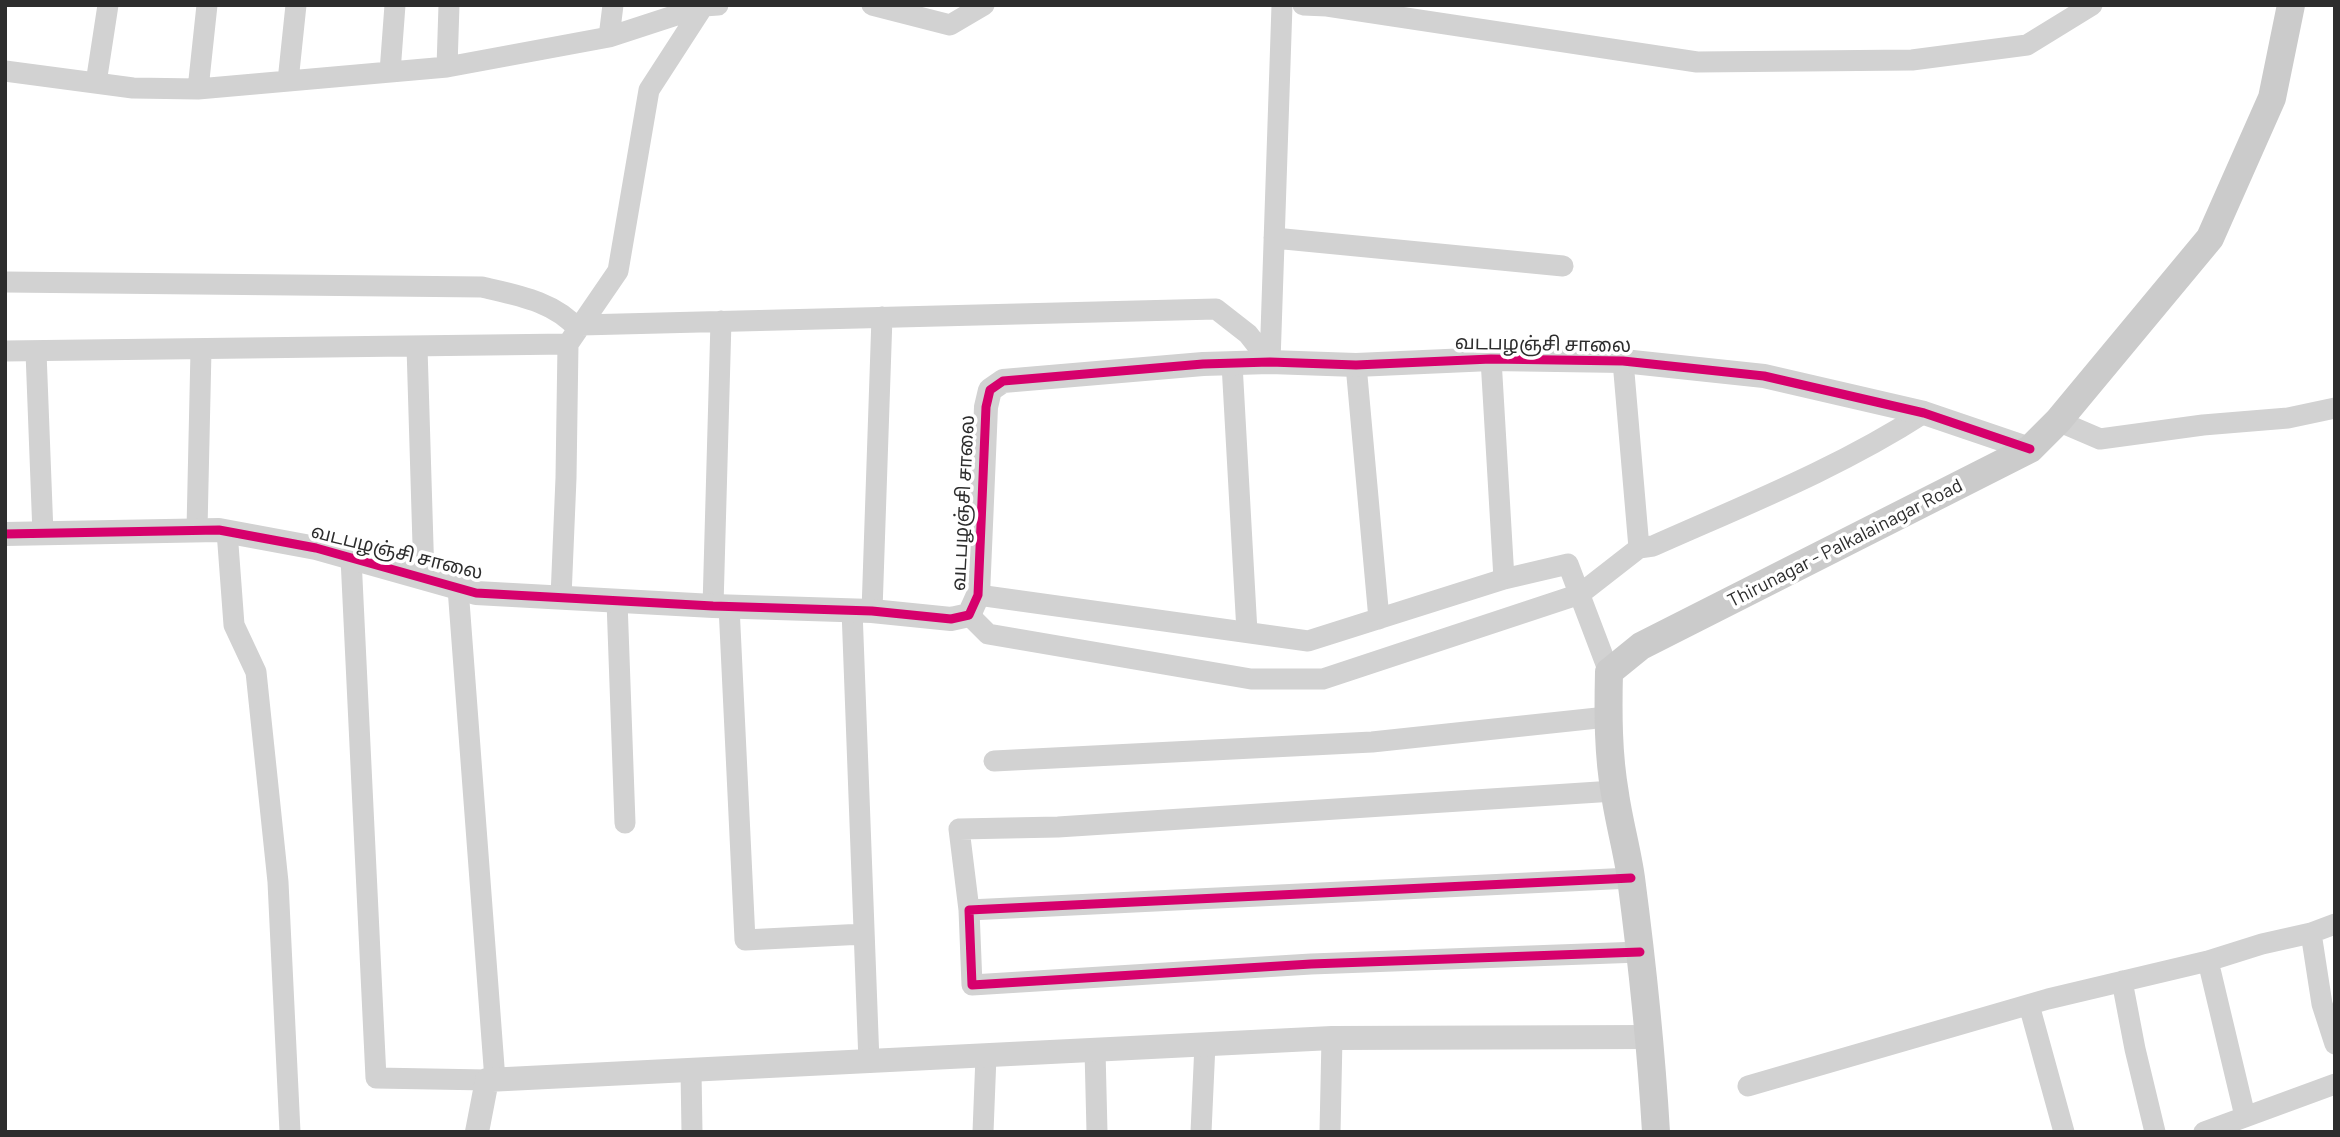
<!DOCTYPE html>
<html>
<head>
<meta charset="utf-8">
<style>
  body { margin:0 }
  #map { position:relative; width:2340px; height:1137px; overflow:hidden; background:#fff; font-family:Barlow,sans-serif }
  canvas { display:block }
  .frame { position:absolute; inset:0; border:7px solid #2d2d2d; pointer-events:none }
</style>
</head>
<body>
<div id="map">
<canvas width="2340" height="1137"></canvas>
<div class="frame"></div>
</div>
<script>
const ctx = document.querySelector('canvas').getContext('2d');
ctx.lineJoin = 'round';
function strokePath(path, color, width, dash) { ctx.strokeStyle = color; ctx.lineWidth = width; ctx.lineCap = dash ? 'butt' : 'round'; ctx.setLineDash(dash || []); ctx.stroke(path); }
function write(font, color, halo, rows, align = 'center') {
  ctx.font = font + ' Barlow,"Noto Sans Tamil",sans-serif'; ctx.lineWidth = 7; ctx.setLineDash([]); ctx.textBaseline = 'middle'; ctx.strokeStyle = halo; ctx.fillStyle = color; for (const [text, x, y, turn = 0] of rows) {
    ctx.save(); ctx.translate(x, y); ctx.rotate((+turn || 0) * Math.PI / 180); ctx.textAlign = isNaN(turn) ? turn : align; if (halo) ctx.strokeText(text, 0, 0); ctx.fillText(text, 0, 0); ctx.restore();
  }
}
strokePath(new Path2D(`
  M 872,5 L 950,25 L 984,5
  M 1303,5 L 1327,6 L 1697,62 L 1912,60 L 2027,45 L 2092,5
  M 609,37 L 613,5
  M 447,67 L 449,5
  M 5,71 L 133,88 L 198,89 L 447,67 L 609,37 L 704,6 L 718,5
  M 390,72 L 395,5
  M 288,81 L 296,5
  M 96,83 L 108,5
  M 198,89 L 207,5
  M 1274,238 L 1563,266
  M 5,282 L 482,287 C 516,295 554,301 578,329
  M 581,325 L 1216,309 L 1248,334 L 1270,362
  M 417,347 L 424,578
  M 5,351 L 568,344
  M 36,352 L 43,534
  M 1491,359 L 1504,579
  M 1623,361 L 1639,548
  M 1270,362 L 1282,5
  M 1232,364 L 1247,632
  M 1356,365 L 1379,619
  M 2058,421 L 2100,439 L 2203,425 L 2288,418 L 2335,408
  M 197,529 L 201,350
  M 227,531 L 234,625 L 256,672 L 278,882 L 290,1132
  M 351,558 L 376,1078 L 487,1080
  M 458,588 L 495,1080
  M 978,595 L 1308,641 L 1504,579 L 1568,564 L 1609,672
  M 561,597 L 566,478 L 568,344 L 618,271 L 649,90 L 704,5
  M 617,601 L 625,823
  M 713,606 L 721,321
  M 729,606 L 745,940 L 864,934
  M 852,610 L 869,1062
  M 872,611 L 882,317
  M 969,615 L 988,634 L 1251,679 L 1323,679 L 1580,594 L 1639,548 L 1653,546 C 1745,505 1839,468 1924,413
  M 994,761 L 1372,742 L 1607,717
  M 1631,878 L 969,910 L 972,985 L 1311,964 L 1640,952
  M 969,910 L 959,829 L 1058,827 L 1614,791
  M 2311,933 L 2322,1004 L 2335,1044
  M 2208,961 L 2245,1116
  M 2122,981 L 2135,1049 L 2155,1132
  M 2029,1005 L 2064,1132
  M 1095,1050 L 1097,1132
  M 691,1071 L 692,1132
  M 1748,1086 L 2048,999 L 2208,961 L 2262,944 L 2311,933 L 2335,924
  M 983,1132 L 986,1056
  M 1201,1132 L 1205,1044
  M 1330,1132 L 1332,1038
  M 2204,1132 L 2335,1084`), '#d2d2d2', 21);
strokePath(new Path2D(`
  M 5,534 L 219,530 L 316,548 L 476,593 L 713,606 L 872,611 L 951,619 L 969,615 L 978,595 L 986,407 L 990,390 L 1003,381 L 1203,364 L 1270,362 L 1356,365 L 1491,359 L 1623,361 L 1764,376 L 1924,413 L 2030,449
  M 477,1132 L 487,1080 L 1332,1038 L 1650,1037`), '#d2d2d2', 24);
strokePath(new Path2D(`
  M 1656,1132 C 1651,1047 1642,962 1631,878 C 1627,850 1619,822 1615,794 C 1608,754 1608,713 1609,672 L 1641,646 L 2030,449 L 2058,421 L 2210,238 L 2272,98 L 2291,5`), '#cbcbcb', 28);
strokePath(new Path2D(`
  M 5,534 L 219,530 L 316,548 L 476,593 L 713,606 L 872,611 L 951,619 L 969,615 L 978,595 L 986,407 L 990,390 L 1003,381 L 1203,364 L 1270,362 L 1356,365 L 1491,359 L 1623,361 L 1764,376 L 1924,413 L 2030,449
  M 1631,878 L 969,910 L 972,985 L 1311,964 L 1640,952`), '#d6006c', 9);
write('19px', '#2d2d2d', '#fff', [
  ["வடபழஞ்சி சாலை",1543,344,1],
  ["வடபழஞ்சி சாலை",963,503,-87],
  ["Thirunagar - Palkalainagar Road",1845,543,-27],
  ["வடபழஞ்சி சாலை",397,552,14]
]);
</script>
</body>
</html>
